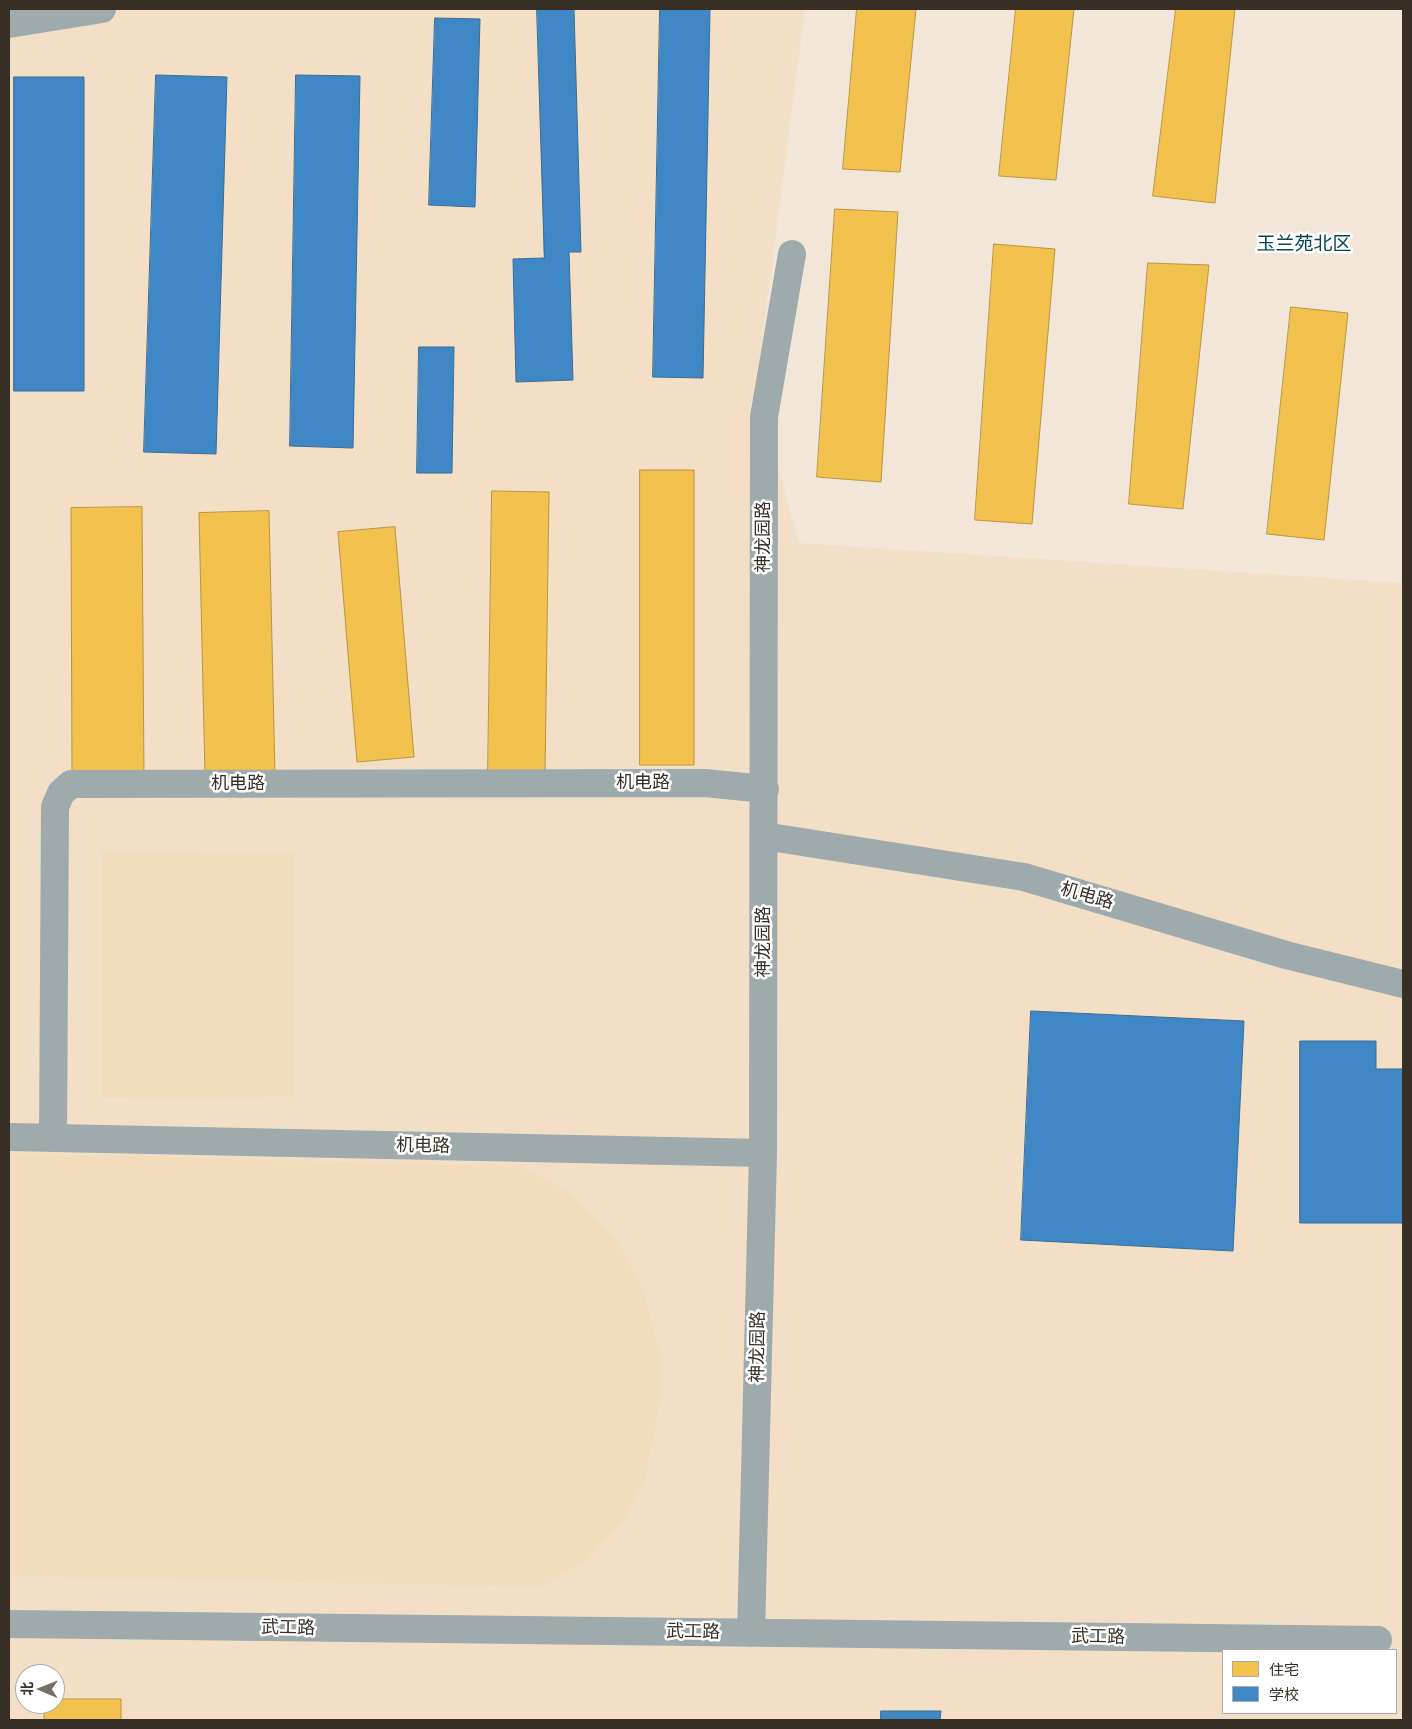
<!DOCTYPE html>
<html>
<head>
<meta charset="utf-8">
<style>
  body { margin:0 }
  #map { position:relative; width:1412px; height:1729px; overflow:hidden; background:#f1e6d7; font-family:Literata,"Noto Sans SC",serif }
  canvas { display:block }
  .frame { position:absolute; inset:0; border:10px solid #372f25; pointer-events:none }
  .legend { position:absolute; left:1222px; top:1649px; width:175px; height:65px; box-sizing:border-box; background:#fff; border:1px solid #afaca8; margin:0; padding:6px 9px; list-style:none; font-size:15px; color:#372f25 }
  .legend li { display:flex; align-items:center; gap:10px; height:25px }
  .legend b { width:25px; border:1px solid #afaca8 }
  .north { position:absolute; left:15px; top:1664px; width:50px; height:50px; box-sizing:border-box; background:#fff; border:1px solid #afaca8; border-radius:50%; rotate:271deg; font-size:14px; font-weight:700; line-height:20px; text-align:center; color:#372f25 }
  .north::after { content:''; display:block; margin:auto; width:18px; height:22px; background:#786f63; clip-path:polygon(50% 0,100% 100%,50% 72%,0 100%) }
</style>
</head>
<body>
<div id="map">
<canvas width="1412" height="1729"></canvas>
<div class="frame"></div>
<ul class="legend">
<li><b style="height:14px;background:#f2c14e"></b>住宅</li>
<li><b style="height:14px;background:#3f88c5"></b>学校</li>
</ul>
<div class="north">北</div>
</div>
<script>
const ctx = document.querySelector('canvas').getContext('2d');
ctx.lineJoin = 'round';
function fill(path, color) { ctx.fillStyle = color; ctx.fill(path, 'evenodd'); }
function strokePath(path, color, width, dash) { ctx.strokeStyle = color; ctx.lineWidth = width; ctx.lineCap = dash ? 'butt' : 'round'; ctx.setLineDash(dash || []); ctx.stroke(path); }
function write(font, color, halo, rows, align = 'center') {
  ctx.font = font + ' Literata,"Noto Sans SC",serif'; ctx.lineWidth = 5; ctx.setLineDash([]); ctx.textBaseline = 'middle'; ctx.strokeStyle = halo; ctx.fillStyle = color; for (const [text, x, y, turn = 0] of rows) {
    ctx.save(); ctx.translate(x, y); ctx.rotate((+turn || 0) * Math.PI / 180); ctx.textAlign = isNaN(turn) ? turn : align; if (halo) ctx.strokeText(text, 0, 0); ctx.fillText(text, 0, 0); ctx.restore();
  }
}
fill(new Path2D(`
  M 9,9 L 805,9 L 752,418 L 764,417 L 799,543 L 1403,583 L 1403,1720 L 9,1720 ZM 1223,1650 L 1396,1650 L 1396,1713 L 1223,1713 ZM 25,1674 L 55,1674 L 55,1704 L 25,1704 Z`), '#f2dfc6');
fill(new Path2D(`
  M 102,851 L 294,854 L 294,1097 L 101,1098 Z
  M 9,1153 L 523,1167 L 571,1193 L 619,1244 L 643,1288 L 661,1357 L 659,1409 L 645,1479 L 623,1522 L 586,1561 L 541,1587 L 9,1576 Z`), '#f3dcbc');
const homes = new Path2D(`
  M 857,9 L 916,9 L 900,172 L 843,169 Z
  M 1016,9 L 1074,9 L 1056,180 L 999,176 Z
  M 1176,9 L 1235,9 L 1215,203 L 1153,196 Z
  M 835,209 L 898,212 L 881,482 L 817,477 Z
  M 994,244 L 1055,249 L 1032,524 L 975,520 Z
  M 1148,263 L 1209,265 L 1183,509 L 1129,504 Z
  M 1291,307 L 1348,313 L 1324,540 L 1267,534 Z
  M 640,470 L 694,470 L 694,765 L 640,765 Z
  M 492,491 L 549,492 L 545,774 L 488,773 Z
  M 142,507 L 144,779 L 72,779 L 71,508 Z
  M 269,511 L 275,774 L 205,776 L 199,513 Z
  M 395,527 L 414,757 L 357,762 L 338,532 Z
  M 55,1699 L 121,1699 L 121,1720 L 44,1720 L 44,1704 L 55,1704 Z`);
fill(homes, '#f2c14e');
strokePath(homes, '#ba9542', 1);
const schools = new Path2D(`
  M 537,9 L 574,9 L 581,252 L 569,252 L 573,380 L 516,382 L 513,259 L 544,258 Z
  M 660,9 L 710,9 L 703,378 L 653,377 Z
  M 435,18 L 480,19 L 475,207 L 429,205 Z
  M 156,75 L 227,77 L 216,454 L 144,452 Z
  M 296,75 L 360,76 L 353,448 L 290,446 Z
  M 14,77 L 84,77 L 84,391 L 14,391 Z
  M 419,347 L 454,347 L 452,473 L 417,473 Z
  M 1031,1011 L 1244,1021 L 1233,1251 L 1021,1240 Z
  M 1300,1041 L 1376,1041 L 1376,1069 L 1403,1069 L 1403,1223 L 1300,1223 Z
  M 881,1711 L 941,1711 L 940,1720 L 881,1720 Z`);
fill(schools, '#3f88c5');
strokePath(schools, '#3d6d95', 1);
strokePath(new Path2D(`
  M 9,24 L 102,9
  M 764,836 L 1024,877 L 1286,955 L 1403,984
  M 9,1137 L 763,1153
  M 53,1138 L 55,807 L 61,793 L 71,784 L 705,783 L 765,789
  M 9,1624 L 1378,1640
  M 751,1633 L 763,1153 L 764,417 L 792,254`), '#9faaac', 28);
write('18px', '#372f25', '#fff', [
  ["神龙园路",764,537,-90],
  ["机电路",643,783],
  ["机电路",238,784],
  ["机电路",1087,896,16],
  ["神龙园路",764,942,-90],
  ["机电路",423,1146,1],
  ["神龙园路",758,1347,-89],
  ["武工路",288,1628,1],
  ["武工路",693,1632,1],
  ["武工路",1098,1637,1]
]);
write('19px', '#074550', '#fff', [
  ["玉兰苑北区",1304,244]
]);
</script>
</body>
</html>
